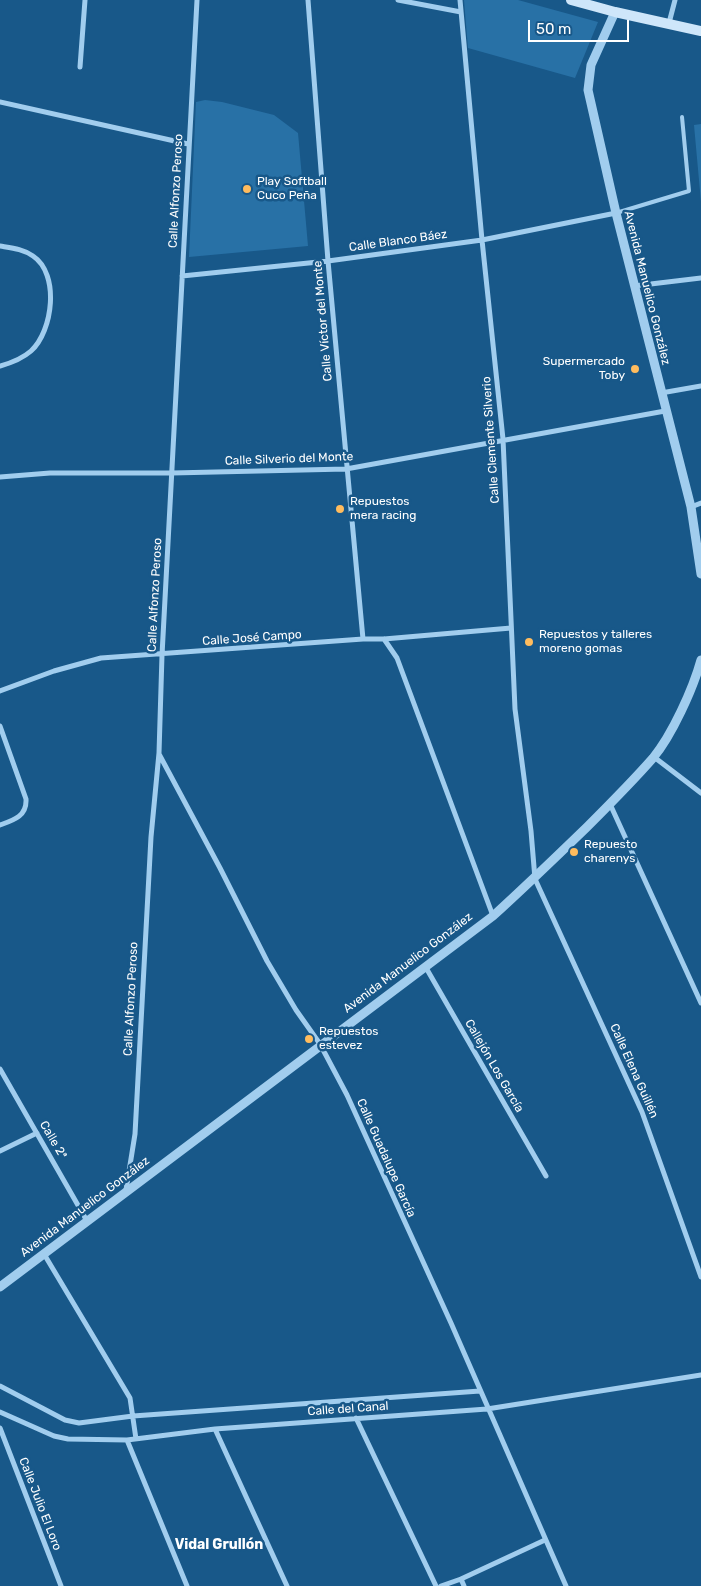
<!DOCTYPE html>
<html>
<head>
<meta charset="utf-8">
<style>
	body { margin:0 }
	#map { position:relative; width:701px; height:1586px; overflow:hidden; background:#185889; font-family:Rubik,sans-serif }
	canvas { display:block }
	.scale { position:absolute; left:528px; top:20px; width:101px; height:22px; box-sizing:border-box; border:2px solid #fff; border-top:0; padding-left:6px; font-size:15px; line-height:18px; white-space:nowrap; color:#fff; -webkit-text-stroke:4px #185889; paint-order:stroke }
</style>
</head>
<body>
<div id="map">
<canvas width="701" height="1586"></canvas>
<div class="scale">50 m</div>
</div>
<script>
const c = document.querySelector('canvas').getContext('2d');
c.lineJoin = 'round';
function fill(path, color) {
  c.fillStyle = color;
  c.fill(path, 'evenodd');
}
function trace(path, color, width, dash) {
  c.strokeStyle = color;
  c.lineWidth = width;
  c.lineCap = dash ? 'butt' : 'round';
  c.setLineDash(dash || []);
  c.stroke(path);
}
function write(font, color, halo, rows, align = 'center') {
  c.font = font + ' Rubik,sans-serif';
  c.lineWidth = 5;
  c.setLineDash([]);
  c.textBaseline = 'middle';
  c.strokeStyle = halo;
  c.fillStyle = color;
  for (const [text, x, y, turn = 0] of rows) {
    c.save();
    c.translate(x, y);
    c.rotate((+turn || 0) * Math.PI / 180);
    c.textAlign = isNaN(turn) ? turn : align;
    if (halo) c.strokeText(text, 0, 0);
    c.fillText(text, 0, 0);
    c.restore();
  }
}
fill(new Path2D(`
	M464,0H518L598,22L575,78L468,48Z
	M205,100L222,102L274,115L298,133L308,246L189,257L196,102Z
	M701,124V202L694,125Z`), '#2871a6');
trace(new Path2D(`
	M616,213L689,191L682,117`), '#a1cdee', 4);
trace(new Path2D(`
	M308,0L328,261L363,639
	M398,0L461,12
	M460,0L482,240L503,439L515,709L531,831L535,879L642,1112L701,1277
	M669,23L675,0
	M80,67L85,0
	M0,102L188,144
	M0,246C12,248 23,249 33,256C60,274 53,331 31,351C23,358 11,363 0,366
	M182,276L328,261L482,240L616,213
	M634,286L701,278
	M661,393L701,386
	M0,477L50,473H172L346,469L665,411
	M691,507L701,503
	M384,639L397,658L493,916
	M0,691L54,671L101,658L363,639H384L511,628
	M0,726L26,799C27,816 14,820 0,825
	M159,754L220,868L267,961L296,1010L320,1044L347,1095L451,1323L566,1586
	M654,757L701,793
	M610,804L701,1003
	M425,966L546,1176
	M0,1069L87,1221
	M0,1151L37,1133
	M126,1190L135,1134L151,837L159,753L162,655L197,0
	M44,1254L130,1398L136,1439
	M0,1386L65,1420L79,1423L133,1416L480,1391
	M0,1412L54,1436L68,1439L127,1440L215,1429L487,1409L701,1375
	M356,1418L436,1586
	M0,1428L61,1586
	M215,1429L287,1586
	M127,1440L187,1586
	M441,1586L461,1579
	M464,1586L461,1579L545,1540`), '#a1cdee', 5);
trace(new Path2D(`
	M615,12L591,65L588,90L616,213L691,507L701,574
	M0,1287L493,916C525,887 556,857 587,827C609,805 632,782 653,758C672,735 693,689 701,660`), '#a1cdee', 9);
trace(new Path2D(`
	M571,0L615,12L701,31`), '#cee6fa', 10);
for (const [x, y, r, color] of [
	[247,189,5,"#ffbc5e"],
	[635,369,5,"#ffbc5e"],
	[340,509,5,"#ffbc5e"],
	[529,642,5,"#ffbc5e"],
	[574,852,5,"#ffbc5e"],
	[309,1039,5,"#ffbc5e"]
]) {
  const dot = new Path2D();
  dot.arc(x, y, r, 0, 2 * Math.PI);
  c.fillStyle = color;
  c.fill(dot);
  trace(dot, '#185889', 2);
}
write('12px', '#fff', '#185889', [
	["Play Softball",257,182],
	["Cuco Peña",257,196],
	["Supermercado",625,362,"right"],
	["Toby",625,376,"right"],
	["Repuestos",350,502],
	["mera racing",350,516],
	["Repuestos y talleres",539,635],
	["moreno gomas",539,649],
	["Repuesto",584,845],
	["charenys",584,859],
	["Repuestos",319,1032],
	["estevez",319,1046]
], 'left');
write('12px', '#fff', '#185889', [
	["Calle Alfonzo Peroso",176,191,-87],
	["Calle Blanco Báez",398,241,-8],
	["Avenida Manuelico González",647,288,76],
	["Calle Víctor del Monte",323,321,-95],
	["Calle Clemente Silverio",491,440,-94],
	["Calle Silverio del Monte",289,459,-2],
	["Calle Alfonzo Peroso",155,595,-87],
	["Calle José Campo",252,638,-4],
	["Avenida Manuelico González",408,963,-37],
	["Calle Alfonzo Peroso",131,999,-87],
	["Callejón Los García",494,1066,60],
	["Calle Elena Guillén",634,1071,66],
	["Calle 2ª",53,1140,60],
	["Calle Guadalupe García",386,1158,66],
	["Avenida Manuelico González",85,1207,-37],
	["Calle del Canal",348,1409,-4],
	["Calle Julio El Loro",40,1504,69]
]);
write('bold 14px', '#fff', '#185889', [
	["Vidal Grullón",219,1545]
]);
</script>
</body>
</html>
